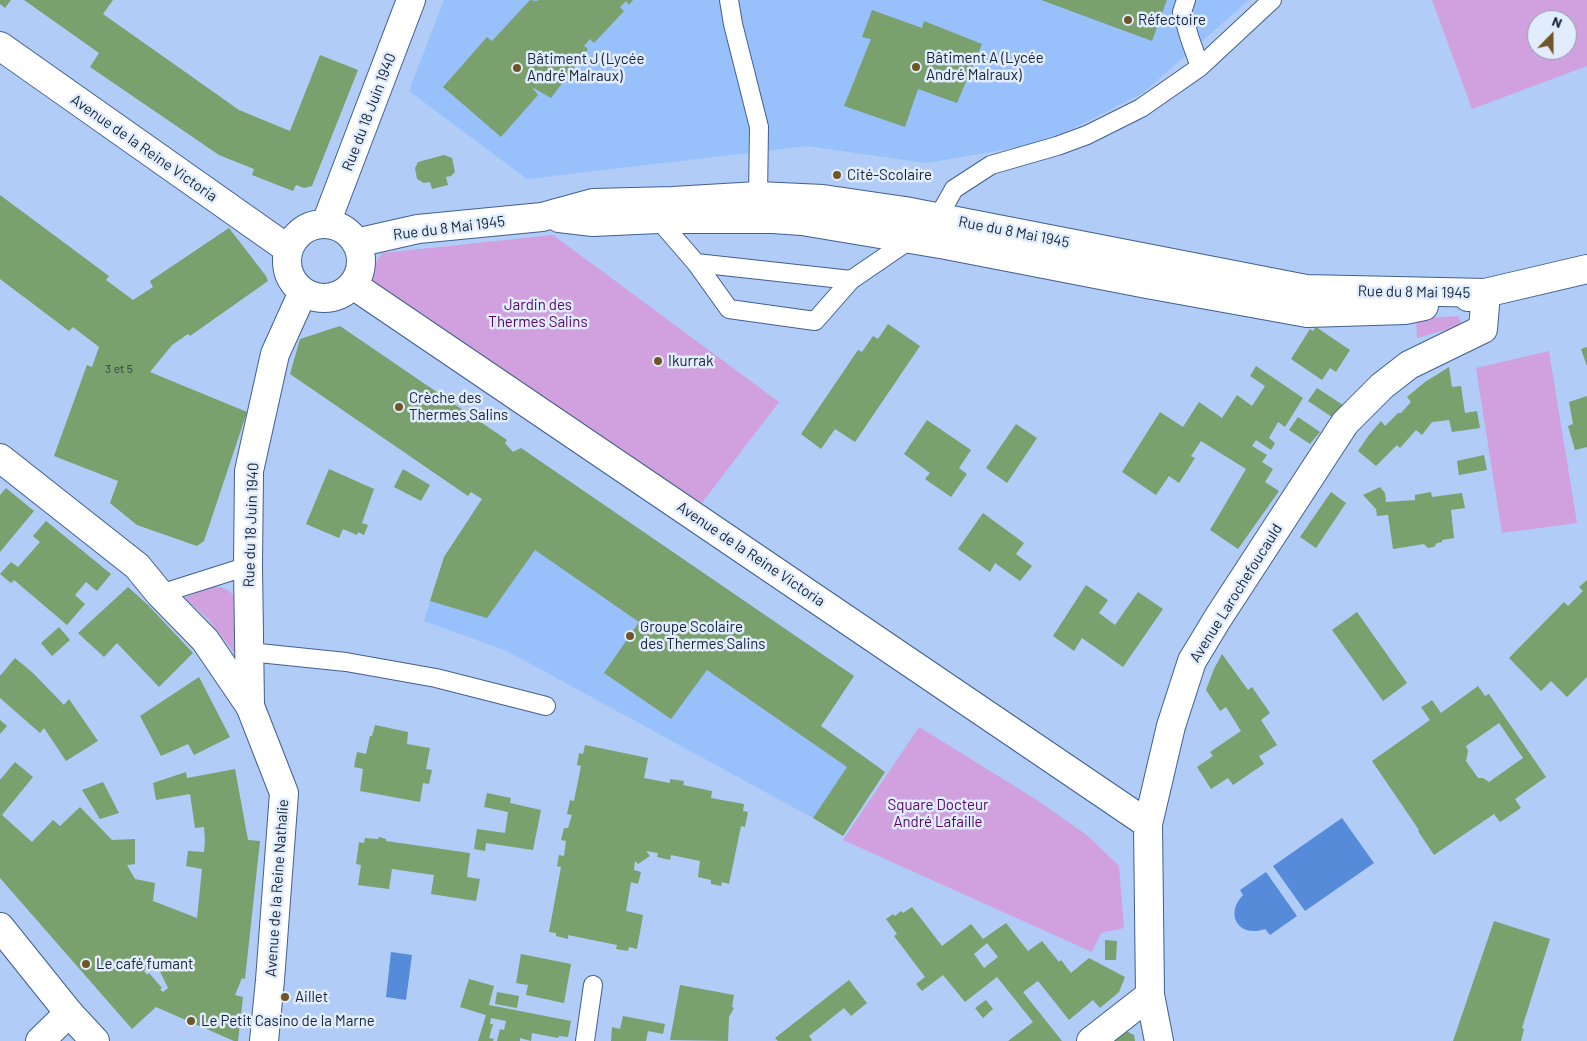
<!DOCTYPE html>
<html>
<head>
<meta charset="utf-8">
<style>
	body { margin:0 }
	#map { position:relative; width:1587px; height:1041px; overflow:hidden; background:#b0ccf7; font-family:Barlow,sans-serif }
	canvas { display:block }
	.north { position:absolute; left:1527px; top:10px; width:50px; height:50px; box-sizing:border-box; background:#e1ecfc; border:1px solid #909cae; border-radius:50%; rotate:22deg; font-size:14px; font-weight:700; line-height:20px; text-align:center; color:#172438 }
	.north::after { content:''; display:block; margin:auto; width:18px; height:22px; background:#705527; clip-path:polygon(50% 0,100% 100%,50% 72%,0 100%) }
</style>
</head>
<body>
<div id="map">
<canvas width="1587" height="1041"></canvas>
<div class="north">N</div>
</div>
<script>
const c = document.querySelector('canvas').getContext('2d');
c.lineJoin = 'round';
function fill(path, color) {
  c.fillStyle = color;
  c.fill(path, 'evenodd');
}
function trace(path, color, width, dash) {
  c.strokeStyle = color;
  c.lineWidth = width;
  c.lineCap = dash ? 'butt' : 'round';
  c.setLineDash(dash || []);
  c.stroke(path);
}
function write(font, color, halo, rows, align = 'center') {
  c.font = font + ' Barlow,sans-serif';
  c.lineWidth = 5;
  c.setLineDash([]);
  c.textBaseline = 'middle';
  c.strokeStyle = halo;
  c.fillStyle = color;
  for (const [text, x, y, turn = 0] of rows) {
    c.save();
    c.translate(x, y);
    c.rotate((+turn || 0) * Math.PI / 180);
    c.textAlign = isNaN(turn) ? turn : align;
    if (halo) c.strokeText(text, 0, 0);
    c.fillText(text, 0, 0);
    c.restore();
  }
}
fill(new Path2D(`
	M444,0H1249L1143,93L1044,143L926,163L807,146L527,179L409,91Z
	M521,448L854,676L821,726L885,772L843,836L813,818L507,651L424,621L444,557L513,452Z`), '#98c0fb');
fill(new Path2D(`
	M1432,0H1587V66L1472,109ZM1537,20H1567V50H1537Z
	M553,235L779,402L695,512L365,281L382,253Z
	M1458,316L1461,322L1456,327L1417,338L1416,319Z
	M1549,351L1577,523L1502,533L1476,368Z
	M212,586C224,587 233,590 237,603L239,653L235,654L208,619L185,598Z
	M919,727L1037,800L1088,836L1119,866L1124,928L1101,933L1092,952L843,840Z`), '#d0a1de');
fill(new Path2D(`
	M1342,818L1374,863L1305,911L1273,866Z
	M1266,872L1297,916L1270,935L1265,929C1239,938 1224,915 1243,895L1240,890Z
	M391,952L412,955L406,1000L386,997Z`), '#568bd9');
fill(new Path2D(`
	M0,0H11L5,8L0,4Z
	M24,0H113L103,14L239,110L290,131L320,55L358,70L312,186L304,188L296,185L293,191L252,175L254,169L219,155L90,67L99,53Z
	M530,0L537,1L538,0H633L629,5L626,1L620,7L624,11L594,43L590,39L584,46L588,49L551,98L532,87L538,95L501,137L443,87L487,37L492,41Z
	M1041,0H1167L1152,41Z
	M872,10L922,28L924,21L982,44L957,103L918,89L905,127L844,106L871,39L862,37Z
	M444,155L452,158L455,172L451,176L446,177L448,185L432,189L430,182L424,183L417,179L415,168L418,162Z
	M0,195L109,276L106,280L133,300L153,287L150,281L229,228L266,276L268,281L190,336L188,334L172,345L150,372L247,412L204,541L197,546L137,525L110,503L118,481L54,456L87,365L92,367L99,347L73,327L69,331L0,279Z
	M888,324L920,346L855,442L835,429L821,449L801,434L858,350L862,352L873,336L878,339Z
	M340,326L507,440L505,443L513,452L521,448L854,676L821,726L885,772L843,836L813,818L847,767L707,670L671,719L604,673L639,622L535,550L487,618L430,601L444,557L482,499L471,492L468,496L290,374L300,339Z
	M1316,327L1350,350L1336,372L1330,368L1322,380L1291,359L1310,329L1313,331Z
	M1587,347V366L1581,349Z
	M1256,366L1303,398L1285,427L1278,422L1269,438L1275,443L1271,450L1256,440L1252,446L1267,455L1262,462L1273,469L1265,482L1279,491L1238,549L1210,530L1246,469L1201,441L1191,456L1195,458L1179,483L1169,476L1156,495L1122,472L1160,412L1183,427L1199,402L1222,418L1237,395L1252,406L1265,386L1250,376Z
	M1449,367L1452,387L1461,386L1465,413L1477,411L1480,428L1452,432L1449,420L1432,422L1422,435L1416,430L1400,448L1397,445L1376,466L1358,451L1369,435L1381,421L1385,426L1398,413H1401L1411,402L1407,397L1425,382Z
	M1317,388L1343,405L1332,417L1308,401Z
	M1587,396V447L1575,450L1568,426L1573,424L1569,402Z
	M1298,417L1320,432L1310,444L1289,430Z
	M927,420L971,450L959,468L967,474L951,497L925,479L930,473L904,454Z
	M1016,424L1037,438L1007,483L986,468Z
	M1484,455L1487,470L1459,475L1457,461Z
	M329,469L374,489L362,523L368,525L364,535L358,532L357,535L343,529L339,538L306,524Z
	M403,469L430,485L421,501L394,487Z
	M1380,487L1385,493L1386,502L1415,500V495L1431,492L1432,497L1462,493L1465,508L1451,510L1454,538L1442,540V542L1437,543L1434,547L1428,548L1424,544L1393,549L1388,515L1377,516L1376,509L1363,495Z
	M6,488L34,511L0,552V495Z
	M1331,492L1346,503L1316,548L1300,537Z
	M983,513L1024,543L1016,554L1032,566L1020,581L995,563L990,572L958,549Z
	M46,521L111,574L97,591L86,582L75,595L85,604L67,625L14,580L11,583L0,574L11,562L18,567L40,542L33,536Z
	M1587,580V677L1567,697L1551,681L1541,691L1509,658L1564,602L1568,606L1583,591L1579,587Z
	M1086,585L1108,600L1099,613L1115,625L1138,592L1163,609L1123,667L1082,638L1074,651L1053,636Z
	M128,587L148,605L193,653L159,687L117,643L104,657L78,633Z
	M1357,612L1407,683L1383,701L1332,630Z
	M59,627L70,640L52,656L41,643Z
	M1222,654L1248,690L1252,687L1270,713L1261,720L1277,745L1259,756L1264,764L1233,785L1228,778L1211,789L1197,767L1213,756L1210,752L1241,731L1226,707L1220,711L1206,690L1214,669Z
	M15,658L33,673L64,705L69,699L98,741L66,761L44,728L40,733L0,698V676Z
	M199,677L230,737L194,755L188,744L161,756L140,716Z
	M1478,686L1485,696L1489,694L1546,777L1515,799L1521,808L1500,822L1494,814L1434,855L1418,831L1419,830L1372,761L1430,720L1421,707L1428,703L1432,700L1441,713ZM1499,723L1523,758L1489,782L1483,778H1478L1466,761L1468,751L1466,746Z
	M0,720L7,726L0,734Z
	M375,725L408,732L407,744L430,748L426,769L432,770L429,784L423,783L420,802L360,791L363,769L354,767L357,752L366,754L370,736H372Z
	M585,745L648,758L644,778L670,783V779L684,781L683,785L712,791L711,798L744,804L743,811L748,812L745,827L741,826L729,884L722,882L721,886L711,884V880L698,877L700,861L671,855L670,860L657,857L658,853L646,851L650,856L638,864L635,861L634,870L641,872L638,884L631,882L626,911L643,915L637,949L629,947L628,951L616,949L617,945L568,935V939L556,936V933L549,932L561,867L557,866L559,855L564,856L566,841L561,840L564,828H568L572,815L567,814L570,800L574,801L581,766L577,765L579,753L583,754Z
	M15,762L33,777L2,815L32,842L53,820L60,826L80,807L112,840L135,839V864L127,865L135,879L155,883L153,901L197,918L202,869L186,866L188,851L204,852L205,840L204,827L195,828L190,794L156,800L153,783L186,772L187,778L235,769L248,840L260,841L245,979L242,978L235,995L243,997L238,1041H234L156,1007L132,1029L0,878V780ZM155,961L168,988L163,992L160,989L162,988L149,973L147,975L144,971Z
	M103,782L119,813L100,819L82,790Z
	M487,793L511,798L510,803L541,810L533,850L486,843L485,851L474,849L477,829L505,833L508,812L484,807Z
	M379,837L386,839V841L470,853L467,877L480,879L476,901L431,894L434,875L392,869L389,889L358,885L361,865L356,864L359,842L364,843L365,838L378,839Z
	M912,907L942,946L971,924L983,939L1006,923L1028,951L1042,941L1059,962L1061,960L1071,973L1089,958L1125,977L1119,992L1100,1008L1093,1000L1069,1020L1038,981L1023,992L1062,1041H1008L1033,1022L997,977L965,1002L943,975L922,991L916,984L925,977L894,936L897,934L886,919L893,914L895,916L901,911L903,913ZM987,943L998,957L984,968L974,954Z
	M1494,921L1550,939L1522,1028L1524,1029L1521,1041H1453Z
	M1105,940L1117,941L1116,960H1105Z
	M521,954L571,964L564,1003L526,995L528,985L516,983Z
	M469,979L494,986L489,1005L571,1021L568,1037L559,1036L558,1038L532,1033L531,1041L520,1038V1041H497L500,1029L504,1030L506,1021L491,1018L490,1024H493L489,1038L494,1039L493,1041H478L486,1015L460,1007Z
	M849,980L867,1003L851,1016L844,1008L809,1036L812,1040L811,1041H778L775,1038Z
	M680,985L734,995L732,1007L734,1008L729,1017L728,1041L670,1040Z
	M497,992L519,996L517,1008L495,1004Z
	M986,1000L993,1009L983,1018L975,1008Z
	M623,1016L665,1024L663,1034L648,1031L646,1041H611L612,1027L620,1029Z
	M1126,1031L1134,1035L1135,1041H1113Z`), '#79a06d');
const service = new Path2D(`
	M729,0L733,24L759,127L758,196
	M1186,0L1182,12L1190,39L1200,67
	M938,217L954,189L991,165L1057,146L1087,135L1141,108L1200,67L1272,0
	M658,219L696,263L729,309L815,321L851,280L911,239
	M696,263L851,280
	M160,594L248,566
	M249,652L346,662L436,678L546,706
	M585,1041L593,985`);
const minor = new Path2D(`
	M0,46L288,249
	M559,218L593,222L658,219H773L802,221L946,245L1147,284L1307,313L1405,310L1424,306
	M326,223L411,0
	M287 261a37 37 0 1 1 74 0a37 37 0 1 1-74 0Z
	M356,243L418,229L542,217L593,203L673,201L758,196L823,199L905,211L1306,289L1486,293
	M353,285L1148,824
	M1468,297L1587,269
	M250,706L248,566L249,471L275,354L303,292
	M40,1041L69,1013
	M1091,1041L1150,995
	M1159,1041L1150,995L1148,824L1171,726L1192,661L1218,618L1345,423L1382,386L1409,365L1483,329L1486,293`);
const secondary = new Path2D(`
	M0,458L137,566L160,594L205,640L250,706L284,793L270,980L264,1041
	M0,927L69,1013L95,1041`);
trace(service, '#41608f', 20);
trace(minor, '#41608f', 30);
trace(secondary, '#41608f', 30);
trace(service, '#fff', 18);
trace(minor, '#fff', 28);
trace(secondary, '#fff', 28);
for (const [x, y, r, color] of [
	[1128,20,5,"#705527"],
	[916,67,5,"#705527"],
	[517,68,5,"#705527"],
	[837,175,5,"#705527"],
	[658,361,5,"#705527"],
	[399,407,5,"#705527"],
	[630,636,5,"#705527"],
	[86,964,5,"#705527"],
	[285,997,5,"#705527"],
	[191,1021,5,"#705527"]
]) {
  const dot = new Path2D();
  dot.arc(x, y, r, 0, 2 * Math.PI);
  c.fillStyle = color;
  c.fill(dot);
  trace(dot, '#e1ecfc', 2);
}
write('12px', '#304345', null, [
	["3 et 5",119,369]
]);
write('15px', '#172438', '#e1ecfc', [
	["Réfectoire",1138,20],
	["Bâtiment A (Lycée",926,58],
	["André Malraux)",926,75],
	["Bâtiment J (Lycée",527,59],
	["André Malraux)",527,76],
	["Cité-Scolaire",847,175],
	["Ikurrak",668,361],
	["Crèche des",409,398],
	["Thermes Salins",409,415],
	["Groupe Scolaire",640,627],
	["des Thermes Salins",640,644],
	["Le café fumant",96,964],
	["Aillet",295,997],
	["Le Petit Casino de la Marne",201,1021]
], 'left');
write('15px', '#172438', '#e1ecfc', [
	["Rue du 18 Juin 1940",369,112,-69],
	["Avenue de la Reine Victoria",144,148,35],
	["Rue du 8 Mai 1945",449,228,-7],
	["Rue du 8 Mai 1945",1014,232,11],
	["Rue du 8 Mai 1945",1414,292,1],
	["Rue du 18 Juin 1940",251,525,-88],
	["Avenue de la Reine Victoria",751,554,34],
	["Avenue Larochefoucauld",1236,593,-58],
	["Avenue de la Reine Nathalie",277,888,-86]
]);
write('15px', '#59046c', '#e1ecfc', [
	["Jardin des",538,305],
	["Thermes Salins",538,322],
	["Square Docteur",938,805],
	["André Lafaille",938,822]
]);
</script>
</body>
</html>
